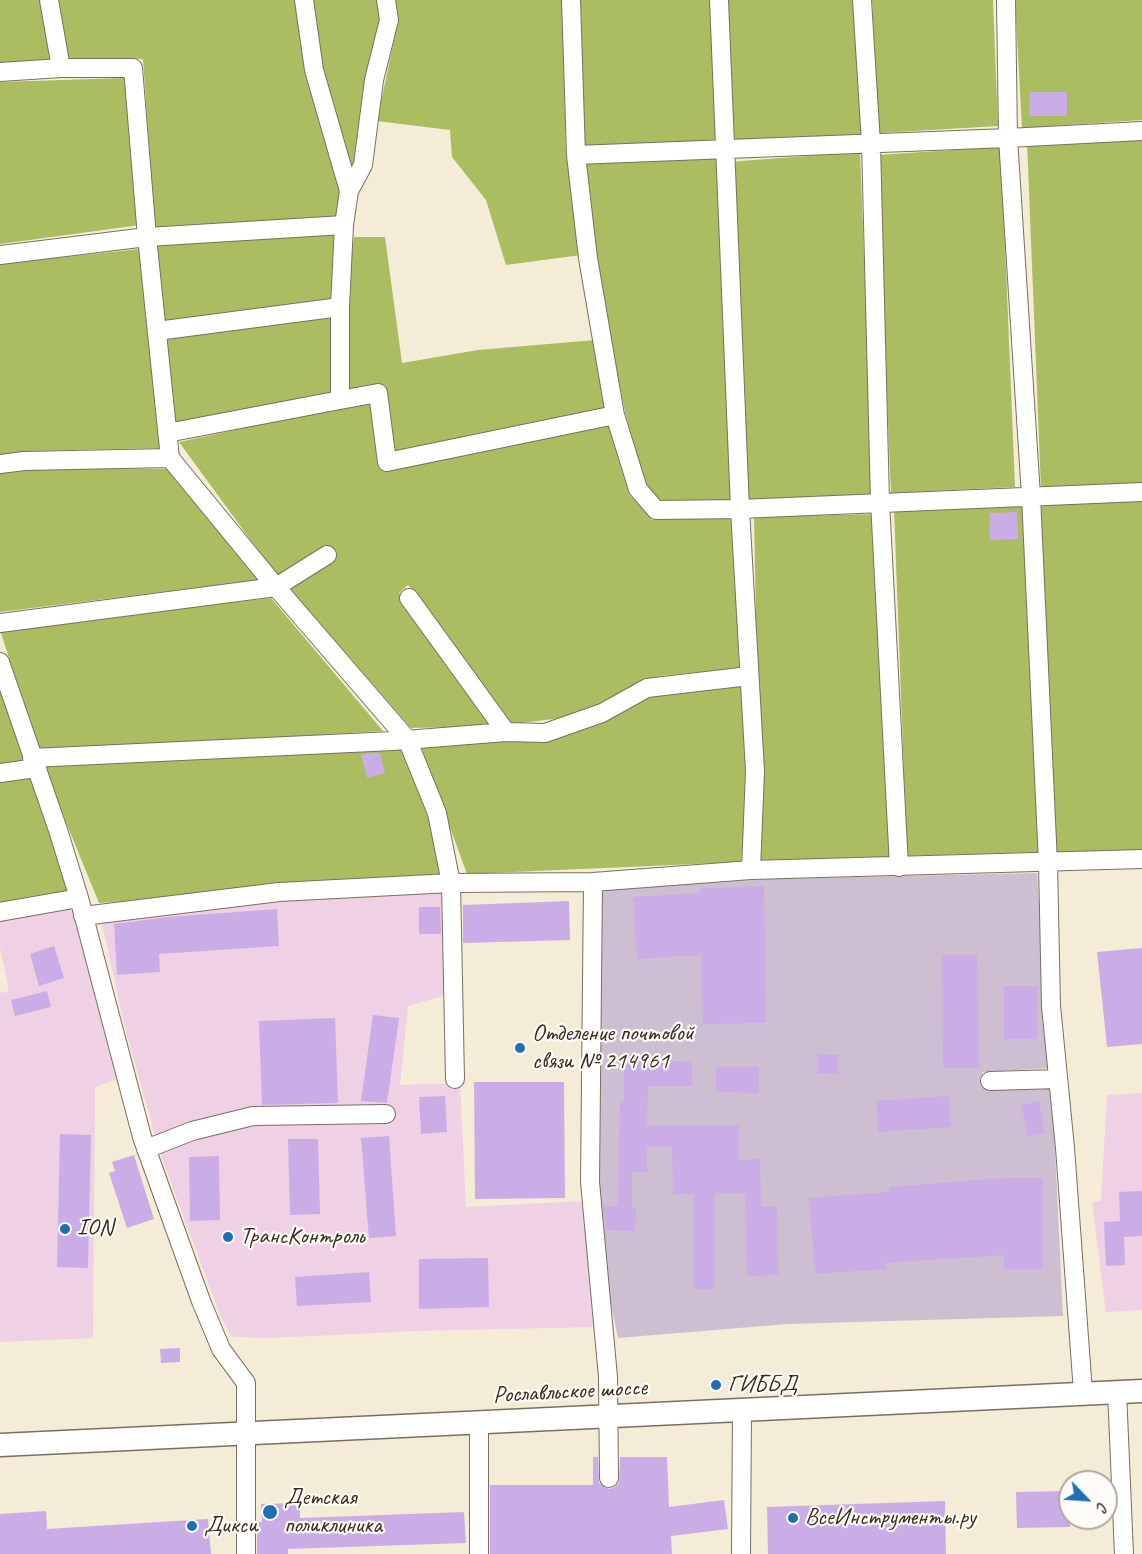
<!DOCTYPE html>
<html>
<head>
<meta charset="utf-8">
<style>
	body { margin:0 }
	#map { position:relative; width:1142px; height:1554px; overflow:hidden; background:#f4ecd6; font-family:Caveat,sans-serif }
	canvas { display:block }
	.north { position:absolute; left:1058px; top:1470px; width:60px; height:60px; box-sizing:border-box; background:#fdfcf7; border:2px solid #afa8a0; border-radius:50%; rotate:115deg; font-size:16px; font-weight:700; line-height:24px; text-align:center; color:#3b2a1e }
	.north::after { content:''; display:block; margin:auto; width:21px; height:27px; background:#1f6fb2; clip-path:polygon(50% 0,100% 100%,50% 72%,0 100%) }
</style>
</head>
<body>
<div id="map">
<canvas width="1142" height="1554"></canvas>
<div class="north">С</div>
</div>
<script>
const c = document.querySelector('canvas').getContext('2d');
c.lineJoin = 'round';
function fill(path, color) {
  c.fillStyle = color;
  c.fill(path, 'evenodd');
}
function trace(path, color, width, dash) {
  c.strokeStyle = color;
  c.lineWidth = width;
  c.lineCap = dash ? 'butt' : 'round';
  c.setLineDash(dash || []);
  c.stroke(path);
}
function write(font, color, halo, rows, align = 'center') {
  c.font = font + ' Caveat,sans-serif';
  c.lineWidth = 4.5;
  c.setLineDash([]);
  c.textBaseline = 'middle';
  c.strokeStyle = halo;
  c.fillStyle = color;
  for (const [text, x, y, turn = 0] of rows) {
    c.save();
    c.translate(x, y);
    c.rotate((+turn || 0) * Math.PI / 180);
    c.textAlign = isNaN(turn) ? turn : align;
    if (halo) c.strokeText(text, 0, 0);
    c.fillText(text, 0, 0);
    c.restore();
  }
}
fill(new Path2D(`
	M445,892L446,995L408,1006L400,1085L460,1083L466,1207L583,1201L593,1327L416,1331L270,1338L232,1337L221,1317L161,1156L125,1028L101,919L268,900Z
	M76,905L121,1078L95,1087L93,1338L0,1342V993L9,991L0,947V917Z
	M1142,1093V1310L1106,1312L1092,1203L1101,1200L1107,1095Z`), '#f0d0e5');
fill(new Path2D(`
	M1037,873L1050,1068L982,1072L985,1087L1052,1088L1063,1316L787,1324L618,1338L602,1258L595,1192L599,889L770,879Z`), '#cebed2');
fill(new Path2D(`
	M0,0H41L52,61L0,66Z
	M58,0H297L342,196L335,220L155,230L143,59L69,60Z
	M311,0H380L383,19L358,162L351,178L319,63Z
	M393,0H562L566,155L581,255L506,265L486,200L452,157L450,130L377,121L397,26Z
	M576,0H713L719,144L581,147Z
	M728,0H856L865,137L733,143Z
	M872,0H993L998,126L879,133Z
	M1015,0H1142V120L1022,128Z
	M124,78L140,225L0,244V82Z
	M1142,136V485L1041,489L1027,141Z
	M1001,147L1015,487L891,493L877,155Z
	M860,152L873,495L744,505L728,162Z
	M721,158L735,502L657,503L645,483L625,412L595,257L586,160Z
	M336,231L333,299L163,323L156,240Z
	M354,237H385L402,363L478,350L595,340L607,409L394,455L386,386L346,392L345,306Z
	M140,249L161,448L29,451L0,456V264Z
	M331,315L335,396L176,424L164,337Z
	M371,401L381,470L611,424L629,494L652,520L736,515L739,668L660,676L579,716L511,724L408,585L399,593L494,726L411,728L289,588L279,579L179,442Z
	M19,468L168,469L258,580L0,612V472Z
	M1142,497V853L1055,857L1038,503Z
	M1024,505L1039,852L907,856L894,509Z
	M877,514L893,858L761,860L754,517Z
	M271,598L383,731L39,752L0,630Z
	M0,680L27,760L0,765Z
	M743,684L749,771L741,862L467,874L420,745L544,740L607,721L644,698L673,691Z
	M402,746L449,875L99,903L43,766Z
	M33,773L73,893L0,905V778Z`), '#aabd61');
fill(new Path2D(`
	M1030,92H1067V116H1029Z
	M1017,512L1018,539L990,540L989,513Z
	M380,753L385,773L367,778L361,754Z
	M764,886L766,1023L703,1024L701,955L637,959L633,897L700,893V888Z
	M569,901L570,940L463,943V905Z
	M419,907H440L441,934H419Z
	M277,909L279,946L159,954L160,972L117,975L114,924L168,917Z
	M54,946L64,978L39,986L30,954Z
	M1142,948V1044L1107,1047L1097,952Z
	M942,955H977L979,1068H943Z
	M1004,986H1038L1037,1039H1004Z
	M47,991L51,1007L15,1016L11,1000Z
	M373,1015L399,1018L387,1103L361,1101Z
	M335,1018L338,1103L262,1105L259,1021Z
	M818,1054L838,1055V1074L818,1073Z
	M624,1061H692V1086H648L647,1126L739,1125V1160L760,1159L761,1207L777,1206L778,1275L747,1276L745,1193H715L714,1289H693L694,1194H673L672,1147H647V1172H632V1207H636L635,1231L606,1230L603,1206H618L620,1101H624Z
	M716,1067H759V1093L716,1092Z
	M474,1082H564L565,1198L475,1199Z
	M445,1096L447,1132L421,1134L419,1097Z
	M949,1096L951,1127L878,1132L876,1101Z
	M1039,1101L1045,1133L1028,1137L1021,1105Z
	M60,1134L91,1135L88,1268L57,1267Z
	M389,1136L396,1236L369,1238L361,1138Z
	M288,1139H318L320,1214L290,1215Z
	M134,1155L154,1219L127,1228L109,1173L115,1171L112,1162Z
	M219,1156L220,1220L190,1221L189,1157Z
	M1004,1178H1043V1269H1004V1255L885,1263L886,1269L815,1274L809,1198L889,1192V1187Z
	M1142,1191V1236L1124,1237L1125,1265L1106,1266L1104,1222L1120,1221L1119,1192Z
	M488,1258L489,1307L419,1309V1259Z
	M369,1272L371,1302L297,1306L295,1277Z
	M180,1348V1362L161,1363L160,1349Z
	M593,1457H598L599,1483L609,1489L615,1487L619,1483L620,1457H667L669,1507L724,1500L728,1529L671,1536L672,1554H490V1485H593Z
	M1070,1491V1527L1017,1528L1016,1492Z
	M945,1501L946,1554H768L767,1507Z
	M300,1503V1518L464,1512L466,1543L288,1549V1554H257V1522H262L261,1504Z
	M46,1511L47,1529L208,1519L211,1554H0V1514Z`), '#caade7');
const minor = new Path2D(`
	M571,0L576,155L588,258L615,415L638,489L656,510L740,509L1142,492
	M719,0L740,509L755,771L751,870L1142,859
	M862,0L871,143L880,501L899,867
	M1006,0L1008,138L1031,496L1048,863L1051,1006L1065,1148L1083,1392
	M61,68H133L147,237L170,458
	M0,72L61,68L49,0
	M576,155L1008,138L1142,131
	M349,191L363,165L374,80L389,20L386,0
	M0,255L147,237L344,225L349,191L314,70L304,0
	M157,331L340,307L344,225
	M340,400L378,393L387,462L615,415
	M167,433L340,400V307
	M0,464L24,461L170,458L276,587L407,739L437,813L451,883L455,1079
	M409,598L506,732
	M0,623L276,587L327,555
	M0,662L58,830L79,898L142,1137L201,1301L221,1349L246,1383V1554
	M32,758L393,741L506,732L545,733L602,713L647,688L749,676
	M0,773L36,768
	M593,882L590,1182L608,1377L609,1478
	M0,912L79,898
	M83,916L279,892L451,883L593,882L751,870
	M990,1081L1058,1079
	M146,1149L192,1131L253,1116L386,1114
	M1117,1391L1124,1554
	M479,1554V1423
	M741,1554L742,1411`);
const major = new Path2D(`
	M0,1445L1142,1391`);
trace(minor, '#7c6e5e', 20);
trace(major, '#7c6e5e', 25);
trace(minor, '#fff', 18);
trace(major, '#fff', 22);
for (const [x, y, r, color] of [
	[520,1048,6,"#1f6fb2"],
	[65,1229,6,"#1f6fb2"],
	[228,1237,6,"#1f6fb2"],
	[716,1385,6,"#1f6fb2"],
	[270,1512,8,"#1f6fb2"],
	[793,1518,6,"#1f6fb2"],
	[192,1526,6,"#1f6fb2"]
]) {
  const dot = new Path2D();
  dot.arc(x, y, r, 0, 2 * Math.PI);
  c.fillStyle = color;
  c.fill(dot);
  trace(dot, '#fdfcf7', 2);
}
write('24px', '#3b2a1e', '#fdfcf7', [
	["Отделение почтовой",532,1034],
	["связи № 214961",532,1062],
	["ION",77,1229],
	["ТрансКонтроль",240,1237],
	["ГИББД",728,1385],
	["Детская",284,1498],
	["поликлиника",284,1526],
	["ВсеИнструменты.ру",805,1518],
	["Дикси",204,1526]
], 'left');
write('24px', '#3b2a1e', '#fdfcf7', [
	["Рославльское шоссе",570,1392,-3]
]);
</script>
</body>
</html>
